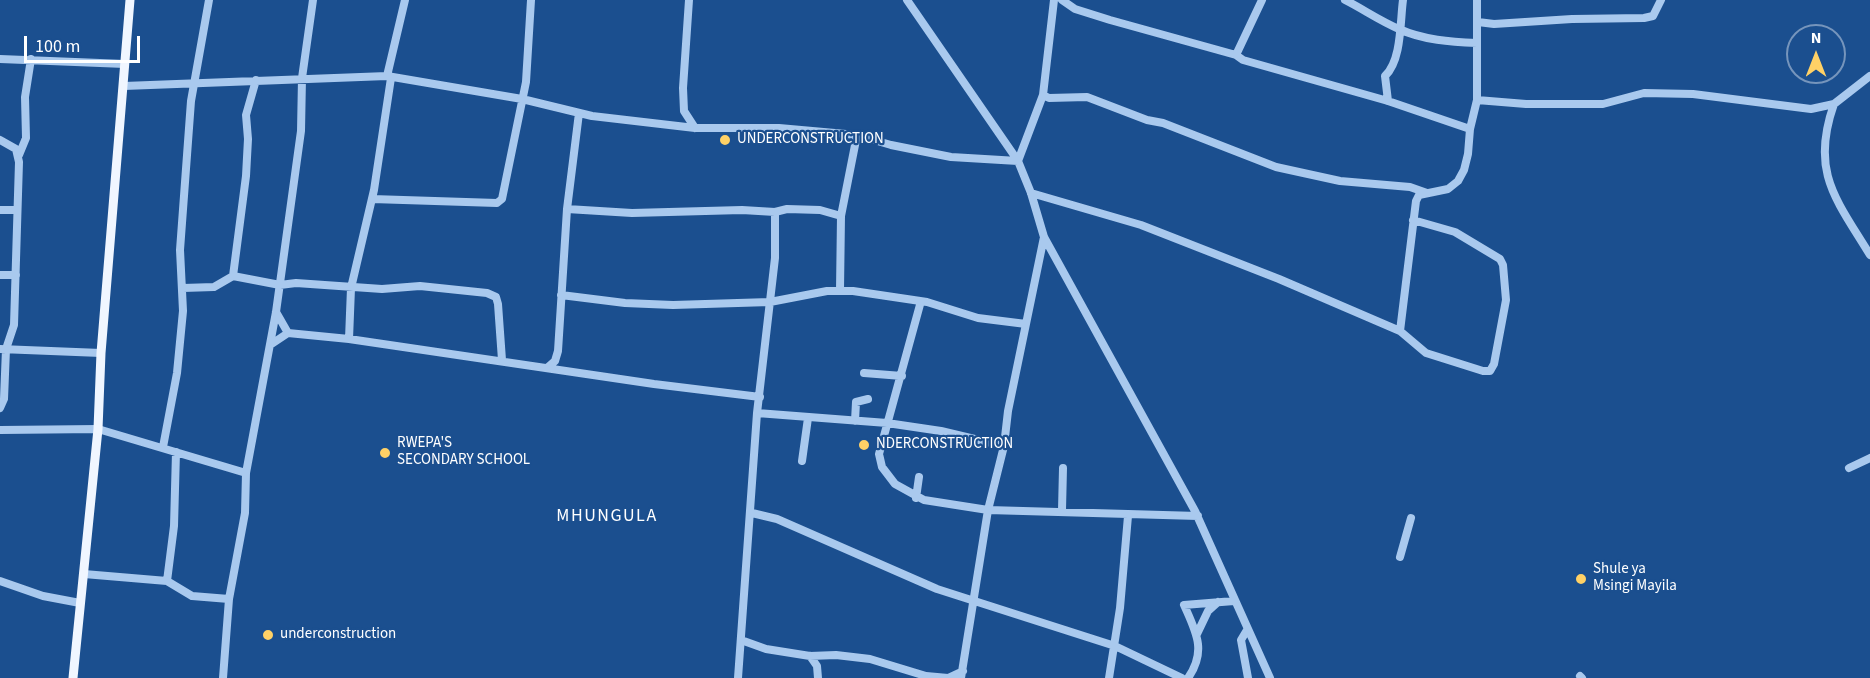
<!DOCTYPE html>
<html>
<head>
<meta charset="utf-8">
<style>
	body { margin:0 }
	#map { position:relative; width:1870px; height:678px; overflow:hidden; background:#1b4f8f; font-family:"Source Sans 3",sans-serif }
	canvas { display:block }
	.north { position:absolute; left:1786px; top:24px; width:60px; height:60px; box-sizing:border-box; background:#1b4f8f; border:2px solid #7695bc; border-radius:50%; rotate:0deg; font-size:16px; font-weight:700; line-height:24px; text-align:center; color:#fff }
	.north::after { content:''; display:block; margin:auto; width:21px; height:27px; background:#ffd166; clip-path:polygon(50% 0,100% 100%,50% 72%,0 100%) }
	.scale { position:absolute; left:24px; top:36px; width:116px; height:27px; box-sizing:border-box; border:3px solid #fff; border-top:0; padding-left:8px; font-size:18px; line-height:21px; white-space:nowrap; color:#fff; -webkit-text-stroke:4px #1b4f8f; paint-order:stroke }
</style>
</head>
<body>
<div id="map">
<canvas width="1870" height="678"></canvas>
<div class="north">N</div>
<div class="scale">100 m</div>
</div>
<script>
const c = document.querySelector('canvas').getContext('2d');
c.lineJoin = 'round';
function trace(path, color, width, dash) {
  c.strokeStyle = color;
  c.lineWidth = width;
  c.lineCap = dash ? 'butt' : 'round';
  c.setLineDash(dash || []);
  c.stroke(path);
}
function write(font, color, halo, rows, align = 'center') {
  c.font = font + ' "Source Sans 3",sans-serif';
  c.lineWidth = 4.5;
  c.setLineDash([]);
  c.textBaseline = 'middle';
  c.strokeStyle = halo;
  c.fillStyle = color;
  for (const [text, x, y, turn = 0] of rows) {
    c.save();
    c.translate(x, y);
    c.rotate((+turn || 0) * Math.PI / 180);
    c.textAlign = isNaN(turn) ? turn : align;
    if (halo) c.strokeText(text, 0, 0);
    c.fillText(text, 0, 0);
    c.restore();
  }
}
trace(new Path2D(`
	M689,0L683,88L684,111L695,128
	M907,0L1018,161L1031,193L1044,237L1195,511L1270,678
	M1062,0L1075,9L1110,20L1236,55L1243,60L1388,101L1470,129
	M1345,0C1363,9 1380,21 1399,29C1423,40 1451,42 1477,43
	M1478,22L1494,24L1572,19L1644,18L1653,16L1661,0
	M1236,55L1262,0
	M0,59L125,64
	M387,76L405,0
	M124,86L387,76L522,99L592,116L695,128H779L857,135L891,145L951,157L1018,161L1043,95L1054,0
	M1043,95L1049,98L1087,97L1147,120L1163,123L1276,167L1340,181L1410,187L1427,193
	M1477,100L1526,104H1603L1644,93L1693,94L1811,109L1834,104L1870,76
	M1388,101L1385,76C1402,60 1400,21 1403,0
	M1834,104C1810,172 1836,199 1870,255
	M0,140L16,149L19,162L14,325L6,349L4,399L0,408
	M19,155L26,138L25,97L31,59
	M1031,193L1141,225L1279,279L1400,331L1426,353L1483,371H1490L1494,364L1506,300L1503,265L1500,259L1455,232L1413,220
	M372,199L497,203L502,199L526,82L531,0
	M567,209L632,213L742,210L775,212L787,209L820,210L841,216
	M0,210H17
	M0,275H16
	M233,276L280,285L296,283L382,289L420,286L487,293L496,297L498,304L502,360
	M183,288L214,287L233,276L246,176L248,139L246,115L256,80
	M840,290L841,216L857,135
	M561,295L625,303L673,305L770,302L827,291H853L927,302L978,318L1026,324
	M921,301L879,454L882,467L895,484L924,500L988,510L1198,516
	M276,312L288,333
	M1400,331L1416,201L1419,195L1448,189L1458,181L1464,170L1468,154L1470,129L1477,100V0
	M349,339L351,288L374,190L391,78
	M270,345L288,333L349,339L654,384L760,397
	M0,349L101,353
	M547,368L555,361L558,351L567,209L579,113
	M864,373L902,376
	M757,413L887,423L941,431L1004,446
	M855,421L856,402L868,399
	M0,430L98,429L246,473
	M163,447L177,373L183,311L180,250L191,101L209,0
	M802,461L808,418
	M1849,468L1870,458
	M916,498L919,477
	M1062,510L1063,468
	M752,513L777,519L937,589L1115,646L1182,678
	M1400,557L1411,518
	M84,574L167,581L192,596L229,599
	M0,581L43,596L80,603
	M167,581L174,526L176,452
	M1247,630L1241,640L1248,678
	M1197,634L1208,611L1218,602
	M741,640L766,649L810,656L836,655L870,659L926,676L948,678L963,671
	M810,656L817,666L818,678
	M1580,676L1582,678
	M223,678L229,599L245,513L246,473L276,312L301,131L302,78L313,0
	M738,678L757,413L775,258V212
	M961,678L988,510L1004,446L1008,411L1044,237
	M1109,678L1120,608L1128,516
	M1188,678C1207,651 1196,632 1184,605L1234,601`), '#a9c9ee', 8);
trace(new Path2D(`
	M73,678L98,429L101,353L130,0`), '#f0f6ff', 9);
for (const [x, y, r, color] of [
	[725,140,6,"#ffd166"],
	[864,445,6,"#ffd166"],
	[385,453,6,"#ffd166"],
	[1581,579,6,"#ffd166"],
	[268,635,6,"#ffd166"]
]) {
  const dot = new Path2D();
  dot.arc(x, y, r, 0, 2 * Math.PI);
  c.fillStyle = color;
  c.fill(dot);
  trace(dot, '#1b4f8f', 2);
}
write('15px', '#fff', '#1b4f8f', [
	["UNDERCONSTRUCTION",737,140],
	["RWEPA'S",397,444],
	["SECONDARY SCHOOL",397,461],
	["NDERCONSTRUCTION",876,445],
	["Shule ya",1593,570],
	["Msingi Mayila",1593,587],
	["underconstruction",280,635]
], 'left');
c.letterSpacing = '1.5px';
write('18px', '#fff', '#1b4f8f', [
	["MHUNGULA",607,517]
]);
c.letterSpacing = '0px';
</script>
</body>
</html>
